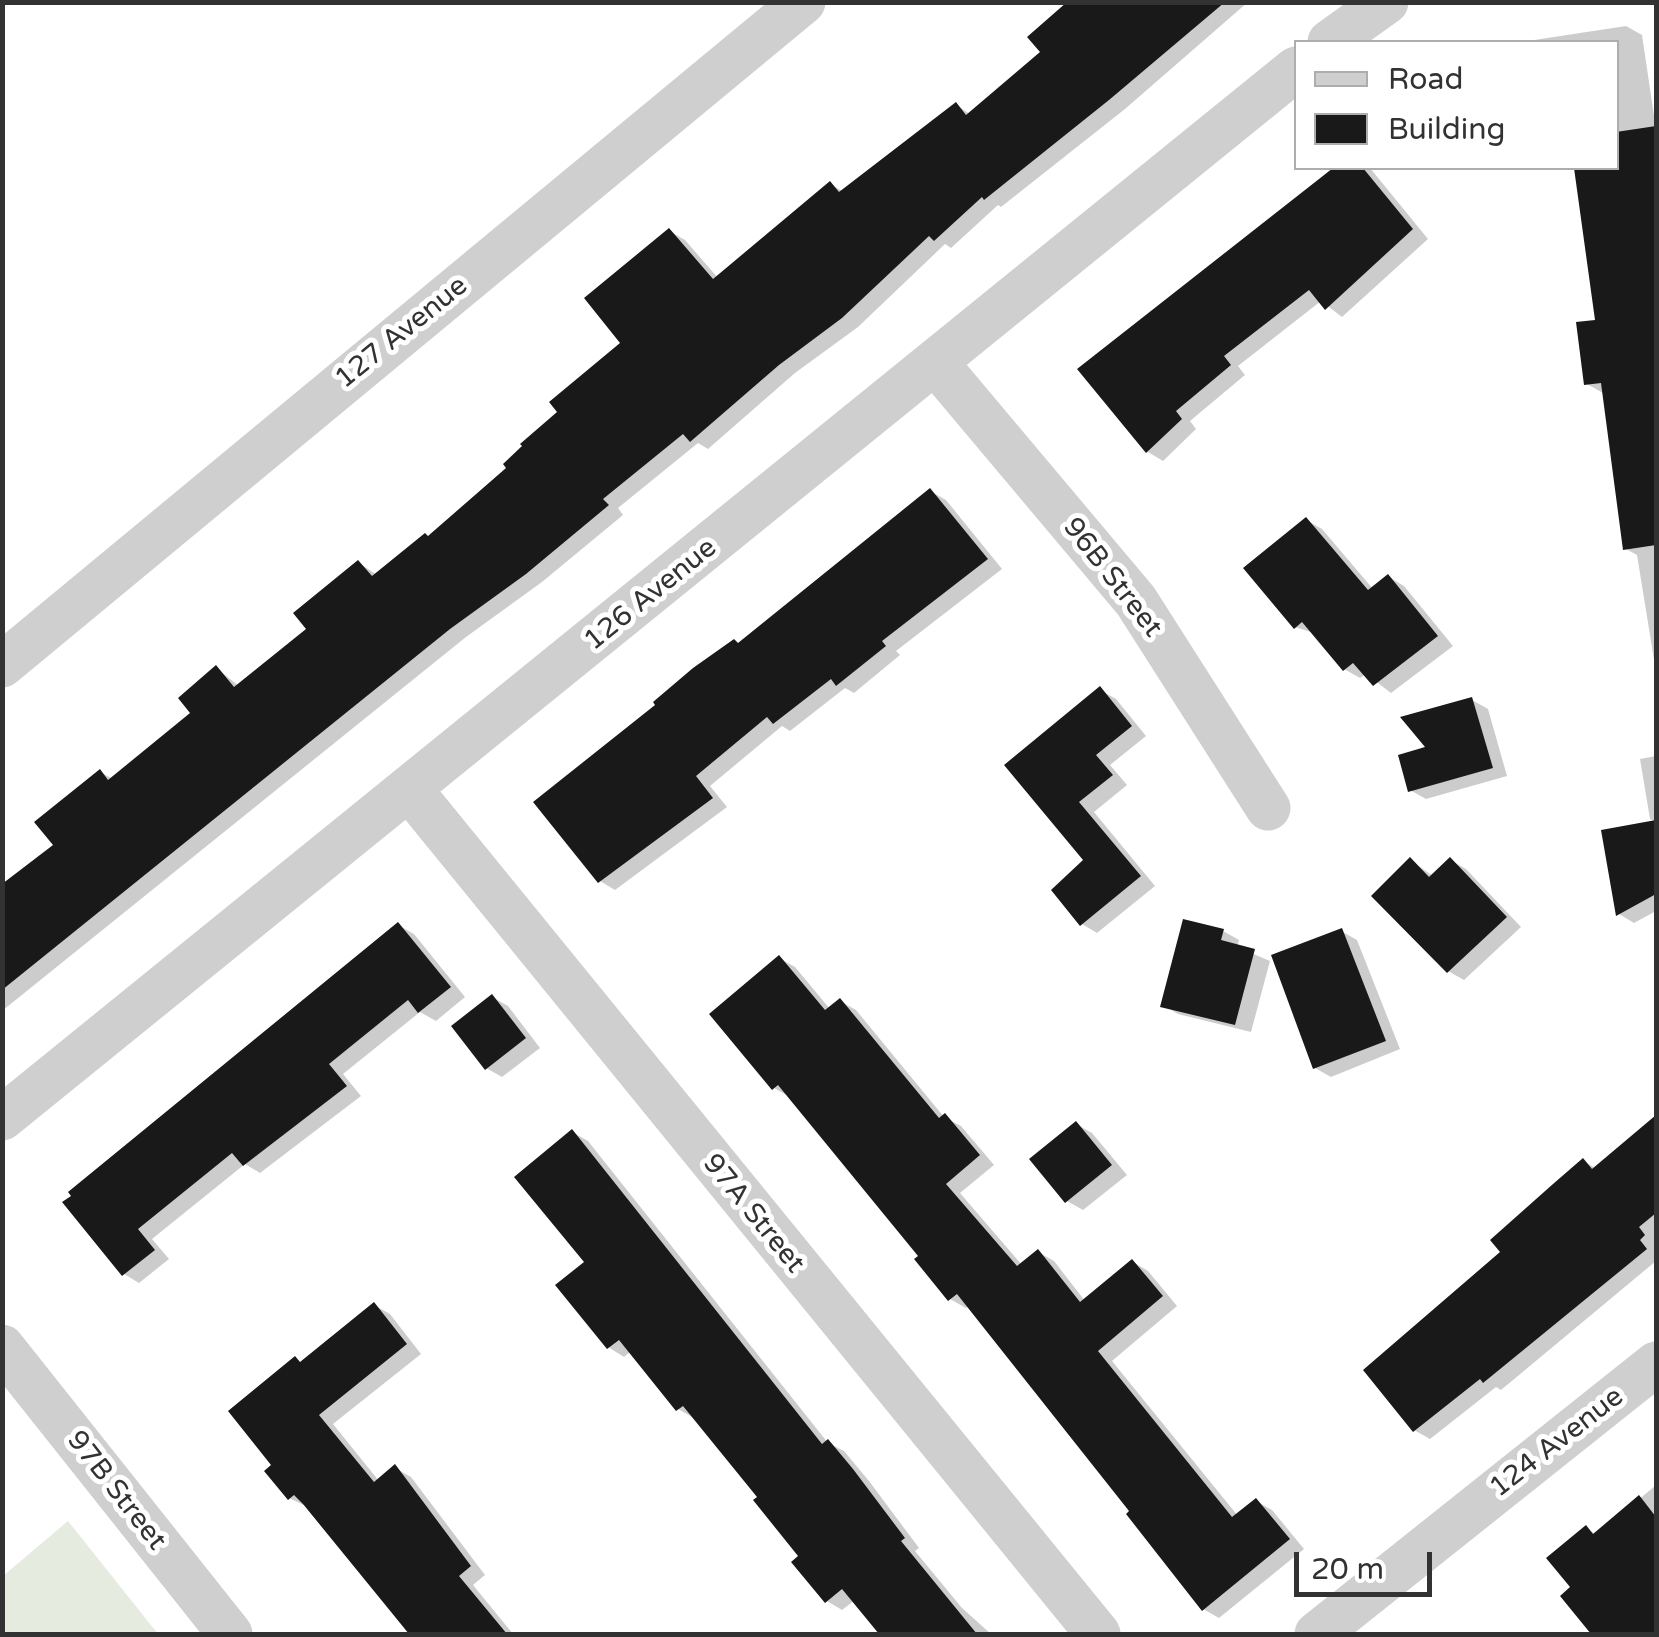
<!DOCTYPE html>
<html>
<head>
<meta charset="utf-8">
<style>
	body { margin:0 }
	#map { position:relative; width:1659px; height:1637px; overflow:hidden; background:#fff; font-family:"Varela Round",sans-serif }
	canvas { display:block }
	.frame { position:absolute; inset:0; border:5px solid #323232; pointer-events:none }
	.legend { position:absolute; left:1294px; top:40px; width:325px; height:130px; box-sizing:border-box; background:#fff; border:2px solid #adadad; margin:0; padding:12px 18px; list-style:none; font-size:30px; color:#323232 }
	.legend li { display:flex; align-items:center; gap:20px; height:50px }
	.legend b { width:50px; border:2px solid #adadad }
	.scale { position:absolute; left:1294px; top:1552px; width:138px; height:45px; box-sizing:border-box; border:5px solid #323232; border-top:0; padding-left:12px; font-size:30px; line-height:35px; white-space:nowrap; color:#323232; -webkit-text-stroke:8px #fff; paint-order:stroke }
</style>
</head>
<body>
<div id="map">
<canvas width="1659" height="1637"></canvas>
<div class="frame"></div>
<ul class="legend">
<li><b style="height:12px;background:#cfcfcf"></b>Road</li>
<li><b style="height:28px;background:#191919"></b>Building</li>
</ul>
<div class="scale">20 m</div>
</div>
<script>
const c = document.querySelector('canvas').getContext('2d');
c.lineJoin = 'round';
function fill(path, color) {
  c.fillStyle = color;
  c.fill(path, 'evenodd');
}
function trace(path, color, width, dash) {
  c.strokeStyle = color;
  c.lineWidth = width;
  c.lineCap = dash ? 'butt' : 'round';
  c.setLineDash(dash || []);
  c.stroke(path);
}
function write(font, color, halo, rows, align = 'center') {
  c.font = font + ' "Varela Round",sans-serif';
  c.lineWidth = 10;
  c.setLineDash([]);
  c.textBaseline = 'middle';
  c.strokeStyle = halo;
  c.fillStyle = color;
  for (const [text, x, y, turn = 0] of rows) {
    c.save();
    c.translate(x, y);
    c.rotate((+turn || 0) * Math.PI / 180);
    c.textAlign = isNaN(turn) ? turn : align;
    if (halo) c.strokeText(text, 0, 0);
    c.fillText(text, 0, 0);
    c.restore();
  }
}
fill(new Path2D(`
	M68,1521L158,1634H3V1576Z`), '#e5ebdf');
fill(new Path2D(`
	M1091,2H1248L1125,109L1001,207L998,205L951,248L945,244L858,327L795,373L708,449L698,443L618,508L623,515L542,582L466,637L2,1011V887L56,845L100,772L113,779L194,713L216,668L239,686L309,629L359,563L377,575L429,538L510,469L624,343L669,231L685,240L718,278L830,184L844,192L956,105L970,114L1044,53Z
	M1626,26L1642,35L1656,129V672L1637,555L1626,549L1603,393L1587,384L1598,322L1578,168H1616V42H1521Z
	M1335,168H1370L1428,239L1342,317L1321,301L1238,366L1245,375L1190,421L1196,429L1163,461L1148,452L1080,369Z
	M930,491L946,500L1002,569L896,651L900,655L854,693L845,688L790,731L782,726L710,786L727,807L615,890L600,881L740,645Z
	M1306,520L1322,529L1373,589L1389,577L1404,586L1453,646L1391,693L1366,674L1360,678L1344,669L1314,633L1295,627Z
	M1100,690L1116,699L1146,736L1110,765L1127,785L1094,812L1155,886L1097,933L1082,924L1086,861L1007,766Z
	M1472,700L1488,709L1507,776L1426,799L1410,790L1430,748Z
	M1656,756V822L1650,819L1640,759Z
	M1656,822V911L1634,923L1619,914L1604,832Z
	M1410,860L1433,876L1450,860L1466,869L1521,927L1464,980L1448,971Z
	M398,925L414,934L465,997L436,1021L420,1012L343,1074L361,1096L260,1173L245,1164L152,1239L169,1259L139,1283L124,1274L71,1192Z
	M1223,931L1239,940L1237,947L1270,961L1251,1032L1178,1014L1163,1005Z
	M1341,931L1357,940L1400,1049L1331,1077L1315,1068Z
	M779,958L795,967L830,1009L840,1001L856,1010L944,1117L961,1126L994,1165L960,1193L1022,1265L1038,1252L1054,1261L1085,1301L1133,1262L1148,1271L1177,1306L1112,1361L1238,1516L1256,1501L1272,1510L1304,1549L1219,1618L1203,1609L1132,1511L969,1305L966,1308L950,1299L922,1256L790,1097L774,1088Z
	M492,997L508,1006L540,1048L502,1077L486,1068Z
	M1656,1116V1261L1501,1390L1496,1387L1430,1439L1414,1430L1503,1252L1584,1161L1596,1169Z
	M1076,1124L1092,1133L1127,1175L1083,1210L1067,1201Z
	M572,1132L588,1141L828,1443L844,1451L869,1481L919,1548L915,1551L962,1608L991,1634H885L855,1600L842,1610L827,1601L761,1498L694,1418L678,1409L631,1351L624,1357L608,1347L588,1262Z
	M374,1305L390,1314L421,1354L333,1424L379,1481L395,1468L411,1477L485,1575L473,1585L513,1634H410L306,1506L289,1498L275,1465L302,1363Z
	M1656,1485V1634H1594L1563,1596L1573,1587L1586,1528L1597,1535Z`), '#0003');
fill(new Path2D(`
	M1067,2H1225L1109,100L984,200L982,197L934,241L929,236L842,318L779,365L690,442L683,434L603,499L609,505L526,574L450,629L2,990V884L53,845L34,822L100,769L108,780L190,713L178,698L216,665L234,687L306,629L293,613L358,560L372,576L425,533L428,536L506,468L503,464L522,446L520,444L557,412L549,402L620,343L584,298L669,228L713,279L830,181L839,192L956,102L966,115L1040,52L1027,37Z
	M1656,126V545L1623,550L1601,383L1584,385L1576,322L1595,320L1574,168H1616V132Z
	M1333,168H1363L1413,229L1325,310L1309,290L1224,356L1231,365L1176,411L1182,419L1146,453L1077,369Z
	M930,488L988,559L882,641L886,646L836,686L831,679L773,724L767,717L696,776L713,798L598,883L533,802L655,705L653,702L693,668L734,639L738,643Z
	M1306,517L1368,590L1388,574L1438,636L1373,686L1353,663L1343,671L1302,622L1294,629L1243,568Z
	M1100,686L1132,726L1096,755L1113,775L1079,802L1141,876L1080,926L1051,890L1083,860L1004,765Z
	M1472,697L1493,768L1408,792L1398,755L1425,747L1400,717Z
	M1656,820V894L1616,916L1601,830Z
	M1410,857L1429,877L1450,857L1507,917L1447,973L1371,896Z
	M1183,919L1224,929L1221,940L1255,949L1235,1025L1160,1007Z
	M398,922L451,987L418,1013L408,1000L329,1064L347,1086L243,1166L232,1153L138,1229L155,1250L122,1276L62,1202L71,1196L68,1192Z
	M1342,928L1386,1041L1313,1069L1271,955Z
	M779,955L825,1010L840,998L939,1118L945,1113L980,1155L946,1184L1017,1266L1038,1249L1080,1302L1132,1259L1163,1296L1098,1351L1232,1517L1256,1498L1290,1539L1202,1611L1126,1514L1129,1511L957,1294L948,1301L914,1259L918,1256L778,1085L772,1090L709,1014Z
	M492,994L526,1038L485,1070L451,1026Z
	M1656,1115V1213L1639,1227L1645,1235L1640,1240L1647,1249L1483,1383L1480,1379L1413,1432L1363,1370L1500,1252L1490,1240L1553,1184L1583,1158L1592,1169Z
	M1076,1121L1112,1165L1065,1203L1029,1159Z
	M572,1129L822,1444L828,1439L853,1469L905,1538L901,1541L977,1634H879L842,1589L825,1603L791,1562L798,1556L753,1500L757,1497L683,1406L676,1411L619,1340L607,1349L555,1285L584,1262L514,1177Z
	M374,1302L407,1344L319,1415L374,1482L395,1464L471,1566L459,1576L507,1634H409L303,1504L294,1495L288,1500L264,1471L271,1465L228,1411L295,1356L300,1362Z
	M1639,1495L1656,1517V1634H1591L1560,1596L1570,1587L1546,1558L1586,1525L1593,1534Z`), '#191919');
trace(new Path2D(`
	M1330,42L1386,2
	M935,362L1136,601L1268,808
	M2,665L803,2
	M411,791L1098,1634
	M2,1118L1296,69
	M2,1347L230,1634
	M1317,1634L1656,1364`), '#cfcfcf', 45);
write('28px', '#323232', '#fff', [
	["127 Avenue",402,333,-39],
	["96B Street",1112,578,52],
	["126 Avenue",651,595,-39],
	["97A Street",753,1214,51],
	["124 Avenue",1557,1443,-38],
	["97B Street",116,1491,52]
]);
</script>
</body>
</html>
